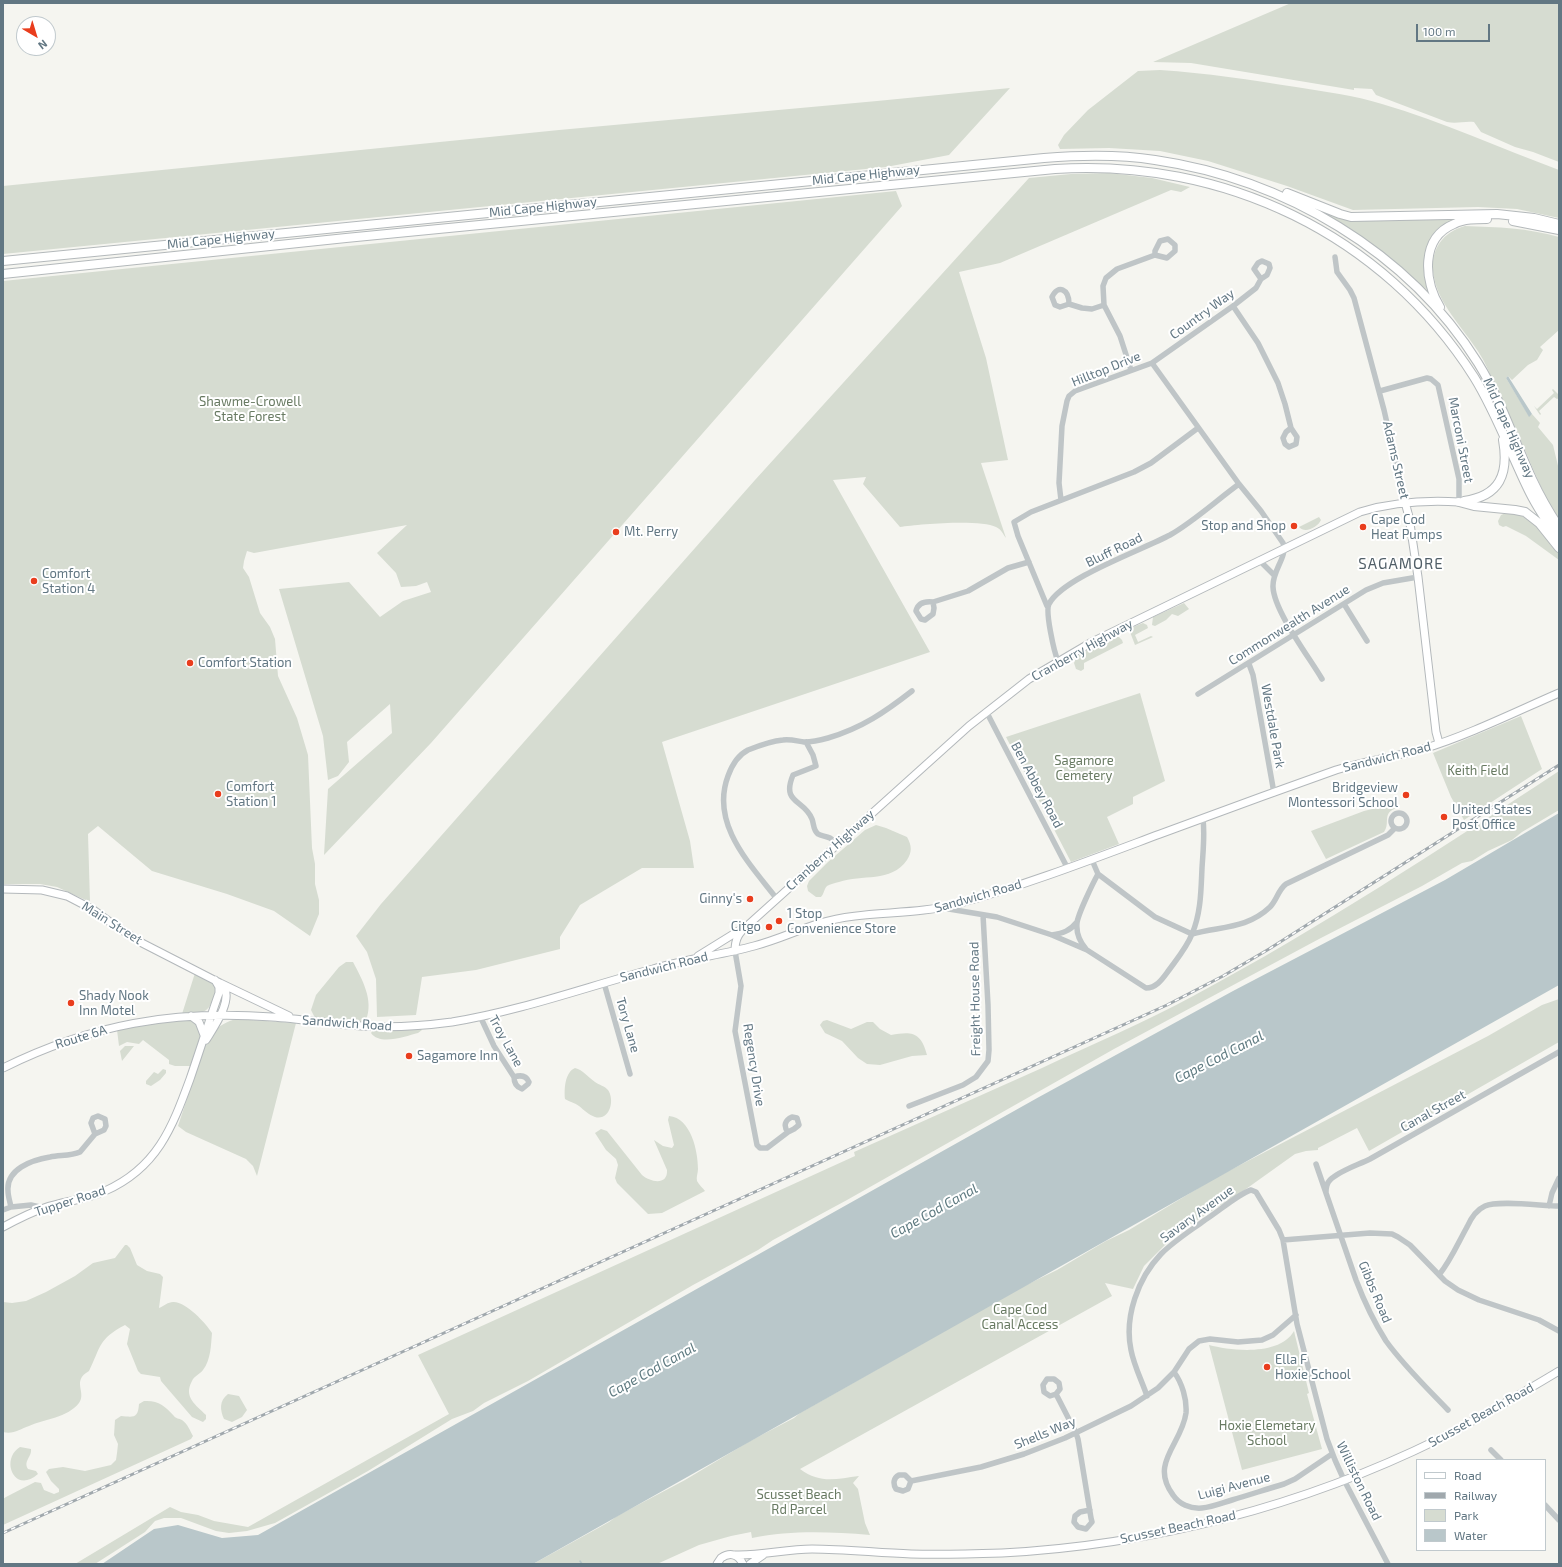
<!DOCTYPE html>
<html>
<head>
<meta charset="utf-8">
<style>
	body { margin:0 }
	#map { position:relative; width:1562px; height:1567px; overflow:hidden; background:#f5f5f0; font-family:"Exo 2",sans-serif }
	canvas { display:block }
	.frame { position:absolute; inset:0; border:4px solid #627783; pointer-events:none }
	.legend { position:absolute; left:1416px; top:1459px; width:130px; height:92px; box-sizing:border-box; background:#fff; border:1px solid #c0c9cd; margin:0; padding:5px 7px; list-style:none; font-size:12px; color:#627783 }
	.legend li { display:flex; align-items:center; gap:8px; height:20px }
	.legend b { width:20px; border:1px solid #c0c9cd }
	.north { position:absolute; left:16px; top:16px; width:40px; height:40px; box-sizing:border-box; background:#fff; border:1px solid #c0c9cd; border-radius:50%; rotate:142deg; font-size:11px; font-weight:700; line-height:16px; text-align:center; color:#627783 }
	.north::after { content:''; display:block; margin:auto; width:14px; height:18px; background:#e93d1d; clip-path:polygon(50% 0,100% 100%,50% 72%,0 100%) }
	.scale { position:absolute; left:1416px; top:24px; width:74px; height:18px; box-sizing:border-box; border:2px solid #627783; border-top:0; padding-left:5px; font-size:12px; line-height:14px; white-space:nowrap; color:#627783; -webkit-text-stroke:3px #fff; paint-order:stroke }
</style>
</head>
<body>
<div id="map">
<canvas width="1562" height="1567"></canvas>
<div class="frame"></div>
<ul class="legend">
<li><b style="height:5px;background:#fff"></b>Road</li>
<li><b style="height:5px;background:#a0a8ad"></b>Railway</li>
<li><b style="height:11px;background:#d6dcd1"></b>Park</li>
<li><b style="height:11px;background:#b9c7ca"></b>Water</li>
</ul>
<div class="north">N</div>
<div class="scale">100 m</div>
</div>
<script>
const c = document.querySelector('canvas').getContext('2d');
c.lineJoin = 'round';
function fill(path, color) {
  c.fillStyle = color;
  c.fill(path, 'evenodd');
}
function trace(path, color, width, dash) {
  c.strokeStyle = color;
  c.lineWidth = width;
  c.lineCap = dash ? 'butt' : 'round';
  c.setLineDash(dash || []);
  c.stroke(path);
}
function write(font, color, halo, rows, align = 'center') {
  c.font = font + ' "Exo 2",sans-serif';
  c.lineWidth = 4;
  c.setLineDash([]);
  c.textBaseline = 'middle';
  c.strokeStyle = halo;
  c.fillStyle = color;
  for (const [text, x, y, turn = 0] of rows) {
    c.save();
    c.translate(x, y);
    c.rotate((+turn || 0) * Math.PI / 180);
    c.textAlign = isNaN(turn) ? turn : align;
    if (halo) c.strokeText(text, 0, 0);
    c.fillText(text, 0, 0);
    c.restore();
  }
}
fill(new Path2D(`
	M1291,3H1559V162L1533,152L1515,147L1481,132L1474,122C1464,121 1457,124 1447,122L1376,95L1372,89L1354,88V90L1191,63L1153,62Z
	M1160,70C1206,73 1251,80 1296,87C1325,92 1354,95 1382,104C1443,122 1500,148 1559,170V218L1517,209L1478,207L1353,210L1287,186L1208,161L1160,151L1109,148L1060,149L1058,145L1064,135L1088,110L1138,71Z
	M1010,88L949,155L886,167L3,254V186L559,130L877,101Z
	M1109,173L1152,178L1190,187L1181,192L1171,190L1000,263L959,272L986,358L1008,460L981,463L1006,538C1003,534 1001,529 996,527C981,519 918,524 900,527L863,484L866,477L833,480L930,652L662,742L690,841L694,868H642L580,905L560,937V949L476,970L422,977L416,1015L377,1017L376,979L367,952L356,936L381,904L755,480L1029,178L1071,174Z
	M896,191L902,206L431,743L324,855L328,789L392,733L390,704L347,742L349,762L338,776L328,780L323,736L279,589L349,582L380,617L403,601L431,592L427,582L416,586L401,587L396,573L377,553L407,525L254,553L247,551L244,561L243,568L249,577L260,613L270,627L275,639L278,676L297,718L308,755L312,848L315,864V884L319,900V914L310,936L274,911L227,894L152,871L98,826L88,834L90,902L57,887L40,884H3V281Z
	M1308,205L1342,218L1494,216L1549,225C1522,221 1451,205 1435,235C1433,238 1433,243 1433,247C1431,261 1432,277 1427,290L1357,234Z
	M1465,226C1497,227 1528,228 1559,237V330L1540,347L1543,350L1537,360L1528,365L1512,380L1508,376L1506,378L1529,416L1532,414L1540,423L1538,427L1553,445L1559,470V519C1544,497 1535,473 1524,448C1515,427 1505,406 1495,385C1489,372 1484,359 1475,347C1459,323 1436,301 1433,271C1431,249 1443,232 1465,226Z
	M1553,389L1559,395V398L1557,399L1554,397L1539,411L1541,414L1540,415L1534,406L1537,409L1554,393L1552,390Z
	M1508,512C1535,517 1542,531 1559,551V560L1526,536L1506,526L1503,527L1499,525L1498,521L1501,515Z
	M1319,517L1321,520C1318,527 1305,534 1299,527Z
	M1184,603L1189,609L1178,616L1172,614L1166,620L1155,626L1152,625L1153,617Z
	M1143,623L1147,625L1148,628L1135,635L1138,642L1151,636L1153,637L1135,645L1130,632L1133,627Z
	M1112,637H1119L1122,640L1123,643L1084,663V669L1081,671L1076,669L1074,663L1077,656Z
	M1140,693L1165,781L1133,797V804L1107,817L1119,844L1071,862L1006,737Z
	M1521,716L1542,769L1464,820L1451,797L1433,753Z
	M1559,771V810L1522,832L1512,840L1488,851L1472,861L1462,863L1422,886L1319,939L1114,1049L847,1200L773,1240L758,1250L693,1285L528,1381L484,1403L473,1411L452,1419L368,1471L275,1523L247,1531L229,1533L216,1531L181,1518H164L155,1521L145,1532L95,1564H75L170,1507L181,1512L198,1515L214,1521L248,1527L449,1414L418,1355L855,1156L854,1152C917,1124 979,1096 1042,1068C1093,1044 1145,1022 1195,995C1320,928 1440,849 1559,771Z
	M1397,803V808C1381,813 1391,823 1384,832L1326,859L1311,831L1364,811Z
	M876,825L886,828L907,837C912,846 912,852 907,860C891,883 862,874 839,882C835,883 830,884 827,886C824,889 824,894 821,897H816L808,891L807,886L809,881L828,862L865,830Z
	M346,962H353C362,979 374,1000 366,1020L360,1022L315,1018L311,1010L316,995L339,967Z
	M195,973L215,984L217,989C208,1014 207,1013 182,1014Z
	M1559,999V1042L1369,1151L1357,1128L1318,1148V1150L1306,1151L1295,1154L1246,1189L1177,1233L1144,1266L1133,1289L1105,1283L1112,1296L800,1469C820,1484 836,1479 859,1476L853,1483L858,1489L865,1523L870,1535C830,1532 792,1530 752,1538L751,1532L731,1536L699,1545L657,1564H533L609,1522L617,1516L685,1480L750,1441L794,1418L800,1413L1022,1287L1057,1270L1106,1241L1129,1230L1215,1178L1488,1036L1542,1005Z
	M236,1019L296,1023L257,1176L253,1166L246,1159L186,1132L178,1126L204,1047C213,1032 218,1024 236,1019Z
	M187,1020C211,1024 196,1052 191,1066H175L169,1064V1060L143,1040L139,1044L127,1042L119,1046L117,1030L153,1023Z
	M827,1020L851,1029L867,1022H873L880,1029L891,1035C912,1031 921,1032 927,1055L912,1056L880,1065L867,1064L858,1058L842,1041L825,1033L820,1025L823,1021Z
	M420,1028L422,1030L418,1033C406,1036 380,1046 371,1033L373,1030Z
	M125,1046H134L122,1061L120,1051Z
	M575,1068C583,1070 588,1077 595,1082C599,1085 605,1086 608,1090C615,1100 610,1121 595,1117C589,1115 584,1110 579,1106C575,1103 570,1102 565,1099C564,1089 565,1072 575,1068Z
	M163,1069L166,1070V1073L160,1080L151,1086L146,1084V1081L154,1072L158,1074Z
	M669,1116C691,1118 698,1151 698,1169C698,1173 696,1177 697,1181C699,1185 703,1188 705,1191L662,1213L648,1214L617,1183L615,1178L618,1165L616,1159L606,1150L595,1133L601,1129L607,1131L642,1175C650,1182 668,1186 667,1170L654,1140L663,1146L672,1148L674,1145L668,1120Z
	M125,1245H127L130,1248L137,1265L147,1271L160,1274L163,1277L159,1308C164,1306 168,1302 173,1302C185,1301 206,1323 212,1333C211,1344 211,1360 203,1370C200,1374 194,1376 192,1381C183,1397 196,1405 206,1415V1419L203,1422L192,1417L161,1381L160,1377L141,1374L138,1371L127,1344L130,1329L125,1325C98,1339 101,1347 89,1371C71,1381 87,1392 79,1403C67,1418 45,1419 29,1426C20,1429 13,1435 3,1432V1302L12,1303L26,1301L46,1292L75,1276L93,1263L115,1258Z
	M1294,1331L1309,1393L1307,1394L1322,1449L1242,1470L1209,1345C1232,1351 1280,1356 1294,1331Z
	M228,1394L239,1396L247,1410L242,1417L232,1422L224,1419C220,1410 219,1401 228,1394Z
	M144,1401C158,1400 165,1406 174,1416C176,1419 179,1418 182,1420C188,1424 190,1431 193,1436L191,1439L3,1525V1499L6,1497L35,1482L41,1483L44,1490L54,1494L59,1492V1489L51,1481L46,1472L49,1469L63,1467L85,1471L111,1465L116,1460L117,1453L118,1444L114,1435L115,1420L121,1416C133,1417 138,1419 139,1404Z
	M20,1447L31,1449C32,1457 23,1461 28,1469L36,1471L38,1474C14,1495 0,1459 20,1447Z`), '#d6dcd1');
fill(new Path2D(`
	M1508,376L1532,414L1529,417L1506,378Z
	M1559,813V985L533,1564H102L154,1529L178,1525L222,1538L258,1535L1039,1097L1233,991L1445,880Z`), '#b9c7ca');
trace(new Path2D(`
	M580,1561L582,1564`), '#b9c7ca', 1.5);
const major = new Path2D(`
	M1405,502L1409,517L1418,577L1436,732L1439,743
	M3,889L42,890L67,896L92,909L114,925L142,943L220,983L289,1016
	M735,951C735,938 739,933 748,925L969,726L1029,679L1092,642L1360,512C1393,502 1425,500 1459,502
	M698,956L740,930
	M191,1016L199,1022L204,1035
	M206,1040C214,1027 235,998 222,984
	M3,1068C92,1024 173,1010 272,1017C302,1019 332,1024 362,1026C391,1028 422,1026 452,1022C520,1011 586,987 653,969C686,959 721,955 754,946C777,940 798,930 820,923C864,910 912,916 957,904C1026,885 1093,859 1160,834C1219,812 1277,791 1336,770C1365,761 1394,757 1423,749C1469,735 1515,712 1559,693
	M3,1227C16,1220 29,1213 44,1208C64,1201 86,1200 105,1191C157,1168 172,1128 190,1079C200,1050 209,1021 219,993V987L215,980
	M735,1555C761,1556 786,1549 812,1549C845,1549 878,1553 911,1554C942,1555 972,1554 1002,1553C1153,1545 1303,1506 1439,1439C1480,1418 1519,1395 1559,1371
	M717,1564L721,1558C730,1552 738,1554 743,1564
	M750,1564L763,1555`);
const highway = new Path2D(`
	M1287,193L1340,214L1351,217L1497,214L1534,218L1559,224
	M1513,221L1559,230
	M3,261L1044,158C1081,155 1118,154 1155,160C1284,179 1408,251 1478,363C1501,400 1514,440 1532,479C1540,496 1549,512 1559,527
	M3,274L346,238L1055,169C1223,158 1383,234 1474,377C1497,414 1511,455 1530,493C1538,509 1549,525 1559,539
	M1440,307C1424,281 1420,238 1454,224C1464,219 1476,219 1487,219
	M1464,501C1500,496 1509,474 1503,440
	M1459,502L1474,506L1515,510L1525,512L1539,523L1559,548`);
trace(major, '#b3b8bb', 9);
trace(highway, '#b4b9bb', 10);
trace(new Path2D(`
	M1335,257L1337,272L1350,290L1354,298L1384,410L1405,502
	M1262,261L1269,264L1270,268L1267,275L1261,279L1254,269L1258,263Z
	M1069,304C1069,289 1058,284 1052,297L1055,305L1060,307L1069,304L1082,308L1092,309L1104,305
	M1233,306L1258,343L1278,383L1285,404L1291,428L1297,437L1296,444L1289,447L1285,444L1283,438L1286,432L1291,428
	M1152,363L1233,306L1256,288L1261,279
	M1131,370L1120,336L1104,305L1103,286L1106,278L1117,269L1155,255L1167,258L1175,251V245L1168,239L1160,241L1155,251V255
	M1380,391L1427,378L1431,379L1438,385L1459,479V502
	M1061,500L1059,483L1062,426L1067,401L1069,396L1075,391L1152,363L1239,484L1261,511L1283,543C1288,557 1272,570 1273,587C1274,611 1309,657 1322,679
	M1259,560L1274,575
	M933,602C924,601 918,603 916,611L921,619L925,620L933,614L934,608L933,602L968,591L1008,568L1029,562
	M1344,604L1367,641
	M1047,606L1018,536L1014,522L1031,512L1134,472L1151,463L1198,428
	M1058,661C1054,652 1045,611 1049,604C1062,578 1142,550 1170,535C1193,522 1217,500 1239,484
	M1249,664L1253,675L1274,793
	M1198,694L1366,590L1383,583L1418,577
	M986,711L1068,869
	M806,742L813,755L816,766L793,775C781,804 804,799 812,819C814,824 813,830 818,834C821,836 826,836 830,838C832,839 834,842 836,844
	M1391 821a8 8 0 1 1 16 0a8 8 0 1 1-16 0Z
	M1092,860L1098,874L1143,908L1155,917L1192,934C1221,926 1247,929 1270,907C1277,900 1278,890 1286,884L1388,835L1395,828
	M777,899C750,864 710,824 728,776C732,765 738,755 748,750C758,746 772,741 783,740C790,739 797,741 804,742C812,742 821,740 828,738C862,728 885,712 912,691
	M943,908L997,917L1052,935L1087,950L1146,988C1157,988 1163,978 1169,970C1177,959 1187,947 1192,934C1201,913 1201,890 1202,868C1203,851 1205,835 1203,819
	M1052,935C1063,933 1070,931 1077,922
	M1086,949C1080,942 1076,933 1077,923C1078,914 1093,883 1098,874
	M735,951L741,986L735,1031L757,1145L760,1148H767L788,1132
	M604,983L630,1074
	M480,1016L494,1046L514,1077C520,1075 526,1075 529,1082L528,1084L522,1089C516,1087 514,1083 514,1077
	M909,1106L963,1085L976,1077L988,1061L989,1050L988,1005L983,915
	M98,1116L105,1119L106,1126L104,1130L95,1134L91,1123L93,1118Z
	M792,1117L797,1118L799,1125L794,1129L788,1132C783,1126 785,1120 792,1117Z
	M1316,1164L1356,1280C1364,1301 1374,1322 1386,1341C1404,1366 1427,1388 1448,1410
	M1326,1192C1326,1187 1327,1183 1330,1180C1339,1171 1358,1165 1370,1159L1559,1052
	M1549,1206L1552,1193L1559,1178
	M11,1207L31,1205L44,1208
	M3,1210L11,1207C10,1202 8,1196 8,1191C6,1169 32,1160 50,1157C60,1155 71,1156 80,1152L95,1134
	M1283,1240L1370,1233L1392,1234L1398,1237L1410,1245L1445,1281L1458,1290L1479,1300L1539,1320L1559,1331
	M1439,1275C1451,1260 1458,1243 1467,1227C1471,1218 1476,1210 1485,1206C1498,1200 1543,1206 1559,1206
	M1174,1372C1182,1383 1187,1399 1186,1413C1182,1444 1149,1463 1173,1495C1179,1504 1190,1509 1202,1508C1212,1507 1222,1503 1232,1500C1249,1495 1267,1489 1284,1484L1295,1479L1332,1454
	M1056,1394L1060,1389L1059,1383L1054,1379H1047L1043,1385L1044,1392L1050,1396L1056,1394L1076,1433L1078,1439L1091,1518L1092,1522L1086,1529L1078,1527L1074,1522L1075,1516L1080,1512L1090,1510
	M1147,1396C1142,1381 1134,1366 1131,1350C1124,1317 1138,1278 1161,1254C1174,1241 1190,1231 1205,1220C1218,1212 1238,1194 1251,1190L1256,1192L1279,1230L1283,1240L1297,1324L1327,1439L1335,1460L1344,1480L1388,1564
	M1491,1450L1501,1460
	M911,1481L908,1489L903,1491L896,1489C893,1484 893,1478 899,1475H905L911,1481L981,1467L1024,1454L1065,1438L1131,1406L1158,1388L1174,1372L1189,1349L1199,1341L1210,1339L1238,1342L1262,1340L1273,1335L1296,1315
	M1545,1505L1559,1520`), '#bfc5c7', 5.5);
trace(major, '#fff', 7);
trace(highway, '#fff', 8);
const rail = new Path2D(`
	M3,1533L1167,1005L1223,976L1269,949L1559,765`);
trace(rail, '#a0a8ad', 3);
trace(rail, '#fff', 1.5, [4.5]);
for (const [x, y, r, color] of [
	[1294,526,4,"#e93d1d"],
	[1363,527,4,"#e93d1d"],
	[616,532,4,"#e93d1d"],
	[34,581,4,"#e93d1d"],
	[190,663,4,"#e93d1d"],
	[218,794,4,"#e93d1d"],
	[1406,795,4,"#e93d1d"],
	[1444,817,4,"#e93d1d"],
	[750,899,4,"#e93d1d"],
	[779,921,4,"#e93d1d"],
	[769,927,4,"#e93d1d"],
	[71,1003,4,"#e93d1d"],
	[409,1056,4,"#e93d1d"],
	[1267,1367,4,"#e93d1d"]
]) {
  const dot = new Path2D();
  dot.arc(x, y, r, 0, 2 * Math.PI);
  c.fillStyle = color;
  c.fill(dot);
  trace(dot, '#fff', 1.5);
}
write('13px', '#627783', '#fff', [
	["Mid Cape Highway",866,175,-6],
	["Mid Cape Highway",543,207,-6],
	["Mid Cape Highway",221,239,-6],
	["Country Way",1202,314,-36],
	["Hilltop Drive",1106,369,-22],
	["Mid Cape Highway",1509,428,66],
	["Marconi Street",1461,440,79],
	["Adams Street",1396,460,77],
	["Bluff Road",1114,550,-26],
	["Commonwealth Avenue",1289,625,-32],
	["Cranberry Highway",1082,650,-29],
	["Westdale Park",1273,726,80],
	["Sandwich Road",1387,757,-14],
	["Ben Abbey Road",1037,785,62],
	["Cranberry Highway",830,850,-42],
	["Sandwich Road",978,896,-16],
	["Main Street",112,923,32],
	["Sandwich Road",664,967,-14],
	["Freight House Road",975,999,-91],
	["Sandwich Road",347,1023,4],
	["Tory Lane",628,1025,74],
	["Route 6A",81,1037,-17],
	["Troy Lane",506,1041,61],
	["Regency Drive",754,1065,81],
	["Canal Street",1433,1111,-29],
	["Tupper Road",70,1201,-18],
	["Savary Avenue",1197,1214,-36],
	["Gibbs Road",1375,1292,67],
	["Scusset Beach Road",1481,1415,-29],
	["Shells Way",1045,1433,-22],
	["Williston Road",1359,1481,64],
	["Luigi Avenue",1234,1486,-15],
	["Scusset Beach Road",1178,1527,-12]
]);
write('13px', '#687a62', '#fff', [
	["Shawme-Crowell",250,402],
	["State Forest",250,417],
	["Sagamore",1084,761],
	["Cemetery",1084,776],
	["Keith Field",1478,771],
	["Cape Cod",1020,1310],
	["Canal Access",1020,1325],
	["Hoxie Elemetary",1267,1426],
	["School",1267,1441],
	["Scusset Beach",799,1495],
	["Rd Parcel",799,1510]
]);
write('13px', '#627783', '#fff', [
	["Cape Cod",1371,520],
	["Heat Pumps",1371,535],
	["Stop and Shop",1286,526,"right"],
	["Mt. Perry",624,532],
	["Comfort",42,574],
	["Station 4",42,589],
	["Comfort Station",198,663],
	["Comfort",226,787],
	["Station 1",226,802],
	["Bridgeview",1398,788,"right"],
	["Montessori School",1398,803,"right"],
	["United States",1452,810],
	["Post Office",1452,825],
	["Ginny's",742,899,"right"],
	["1 Stop",787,914],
	["Convenience Store",787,929],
	["Citgo",761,927,"right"],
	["Shady Nook",79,996],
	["Inn Motel",79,1011],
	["Sagamore Inn",417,1056],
	["Ella F",1275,1360],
	["Hoxie School",1275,1375]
], 'left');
write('italic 14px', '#5e7a80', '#fff', [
	["Cape Cod Canal",1219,1057,-27],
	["Cape Cod Canal",934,1211,-29],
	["Cape Cod Canal",652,1370,-29]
]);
c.letterSpacing = '1px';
write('15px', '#515f68', '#fff', [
	["SAGAMORE",1401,564]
]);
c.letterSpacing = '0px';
</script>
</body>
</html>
